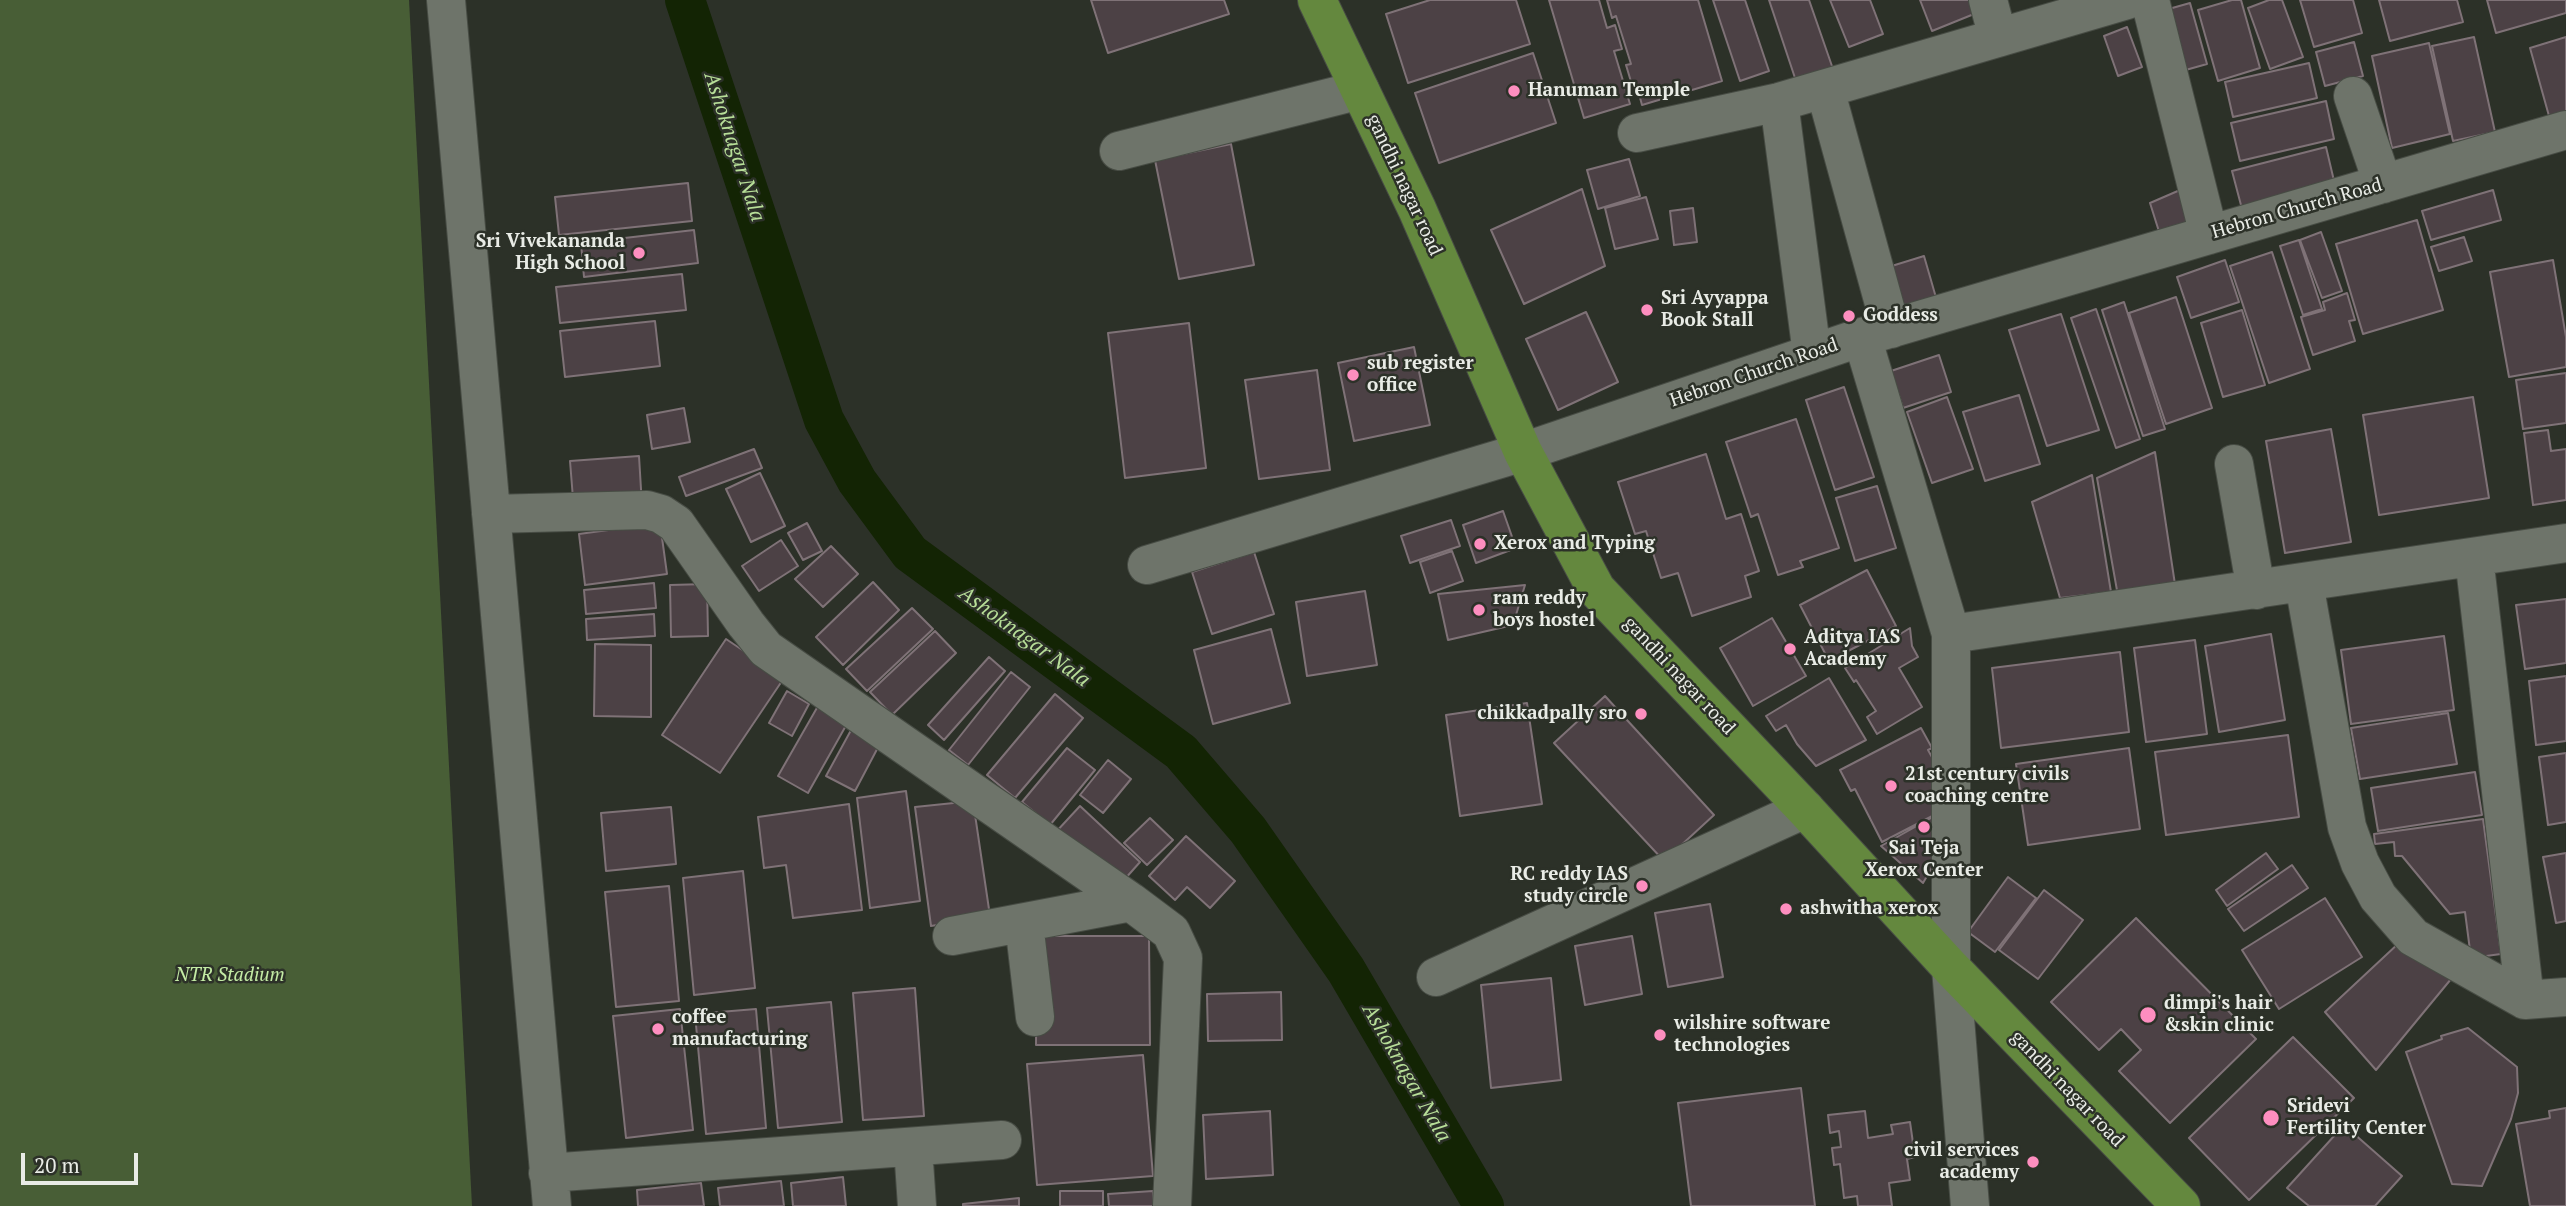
<!DOCTYPE html>
<html>
<head>
<meta charset="utf-8">
<style>
	body { margin:0 }
	#map { position:relative; width:2566px; height:1206px; overflow:hidden; background:#2c3128; font-family:"PT Serif",serif }
	canvas { display:block }
	.scale { position:absolute; left:21px; top:1153px; width:117px; height:32px; box-sizing:border-box; border:4px solid #e9ece6; border-top:0; padding-left:9px; font-size:21px; line-height:24px; white-space:nowrap; color:#e9ece6; -webkit-text-stroke:5px #2c3128; paint-order:stroke }
</style>
</head>
<body>
<div id="map">
<canvas width="2566" height="1206"></canvas>
<div class="scale">20 m</div>
</div>
<script>
const c = document.querySelector('canvas').getContext('2d');
c.lineJoin = 'round';
function fill(path, color) {
  c.fillStyle = color;
  c.fill(path, 'evenodd');
}
function trace(path, color, width, dash) {
  c.strokeStyle = color;
  c.lineWidth = width;
  c.lineCap = dash ? 'butt' : 'round';
  c.setLineDash(dash || []);
  c.stroke(path);
}
function write(font, color, halo, rows, align = 'center') {
  c.font = font + ' "PT Serif",serif';
  c.lineWidth = 5;
  c.setLineDash([]);
  c.textBaseline = 'middle';
  c.strokeStyle = halo;
  c.fillStyle = color;
  for (const [text, x, y, turn = 0] of rows) {
    c.save();
    c.translate(x, y);
    c.rotate((+turn || 0) * Math.PI / 180);
    c.textAlign = isNaN(turn) ? turn : align;
    if (halo) c.strokeText(text, 0, 0);
    c.fillText(text, 0, 0);
    c.restore();
  }
}
fill(new Path2D(`
	M0,0H409L472,1206H0Z`), '#485e36');
trace(new Path2D(`
	M685,0L824,420L857,481L910,553L1181,752L1248,830L1346,970L1484,1206`), '#132404', 40);
const building = new Path2D(`
	M1091,0H1224L1229,14L1108,53Z
	M1430,0H1516L1530,44L1408,83L1386,14Z
	M1549,0H1599L1607,28L1615,25L1622,49L1614,51L1630,104L1584,118Z
	M1607,0H1698L1722,81L1642,105L1636,83L1632,85L1626,65L1631,64L1616,16L1612,18Z
	M1713,0H1745L1769,71L1740,81Z
	M1769,0H1809L1833,69L1796,81Z
	M1830,0H1870L1883,34L1849,47Z
	M1920,0H1974L1979,12L1932,31Z
	M2232,0H2241L2260,68L2218,81L2198,10Z
	M2269,0H2282L2303,57L2270,69L2248,8Z
	M2300,0H2353L2362,33L2314,47Z
	M2379,0H2457L2463,22L2390,41Z
	M2487,0H2566V13L2496,33Z
	M2190,3L2207,64L2175,73L2158,12Z
	M2127,27L2142,67L2118,76L2104,36Z
	M2474,37L2495,132L2453,141L2432,46Z
	M2566,37V112L2549,116L2530,48Z
	M2354,42L2363,76L2325,86L2316,52Z
	M2429,43L2450,134L2392,148L2372,56Z
	M1533,53L1556,123L1439,163L1415,93Z
	M2309,63L2317,98L2233,117L2225,82Z
	M2326,101L2334,139L2240,161L2231,123Z
	M1231,144L1254,265L1179,279L1155,160Z
	M2326,147L2335,185L2242,209L2232,171Z
	M1629,159L1640,196L1598,209L1587,170Z
	M688,183L692,221L559,235L555,197Z
	M2187,187L2201,227L2162,241L2150,203Z
	M1582,189L1605,266L1524,304L1491,230Z
	M2493,190L2501,220L2431,240L2422,211Z
	M1646,197L1658,239L1615,249L1605,208Z
	M1693,208L1697,242L1674,245L1670,211Z
	M2417,220L2443,310L2363,334L2336,244Z
	M694,230L698,263L584,277L581,243Z
	M2321,232L2342,291L2322,298L2300,240Z
	M2464,237L2472,261L2439,271L2431,247Z
	M2299,240L2322,309L2303,315L2280,246Z
	M2272,252L2310,369L2269,383L2230,266Z
	M1924,256L1937,301L1895,314L1882,269Z
	M2225,260L2239,302L2191,318L2177,277Z
	M2553,260L2566,337V367L2509,377L2490,272Z
	M682,274L686,310L560,323L556,287Z
	M2347,293L2355,320L2349,321L2355,341L2313,355L2301,317L2325,310L2323,302Z
	M2176,297L2212,408L2166,424L2129,313Z
	M2124,302L2165,429L2143,436L2102,310Z
	M2096,309L2140,439L2116,448L2071,318Z
	M2242,310L2265,385L2223,397L2201,323Z
	M1586,312L1618,382L1558,410L1526,339Z
	M2061,314L2099,430L2047,446L2009,330Z
	M655,321L660,366L565,377L560,331Z
	M1189,323L1206,468L1125,478L1108,333Z
	M1414,347L1430,425L1354,441L1338,363Z
	M1939,355L1951,392L1903,408L1891,371Z
	M1317,370L1330,470L1259,479L1245,380Z
	M2566,373V423L2523,429L2516,380Z
	M1844,387L1874,477L1835,490L1806,400Z
	M2019,395L2040,464L1985,481L1963,412Z
	M1947,397L1973,469L1932,483L1907,412Z
	M2473,397L2489,498L2379,515L2363,415Z
	M684,408L690,442L652,449L647,415Z
	M1796,419L1839,548L1800,561L1803,567L1778,575L1758,514L1751,517L1726,442Z
	M2331,429L2351,542L2285,553L2266,441Z
	M2548,430L2551,451L2566,449V500L2533,505L2524,433Z
	M754,449L762,468L686,496L679,477Z
	M2155,452L2176,591L2118,596L2097,478Z
	M1706,454L1726,519L1741,514L1759,571L1745,576L1751,597L1692,616L1678,573L1661,578L1646,531L1635,534L1618,482Z
	M639,456L642,506L574,511L570,461Z
	M760,473L785,526L751,542L726,489Z
	M2092,475L2111,592L2060,598L2032,502Z
	M1877,486L1896,548L1855,561L1836,498Z
	M1503,511L1516,548L1476,563L1463,525Z
	M1451,520L1460,546L1410,563L1401,536Z
	M660,523L667,574L585,585L579,534Z
	M807,523L822,551L803,560L788,533Z
	M781,540L798,566L759,591L742,566Z
	M831,546L858,574L823,607L795,579Z
	M1452,551L1463,581L1430,593L1420,562Z
	M1254,552L1274,614L1212,634L1192,572Z
	M1867,570L1896,626L1829,661L1800,605Z
	M873,582L899,610L843,665L816,637Z
	M654,583L656,608L586,614L584,590Z
	M707,584L708,636L671,637L670,585Z
	M1525,585L1513,625L1448,640L1438,594Z
	M1365,591L1377,665L1307,676L1296,602Z
	M2566,599V663L2525,669L2516,605Z
	M912,608L933,629L867,691L846,669Z
	M654,614L655,636L587,640L586,619Z
	M1772,618L1806,676L1753,706L1720,648Z
	M1910,628L1912,646L1918,657L1899,668L1922,707L1877,734L1867,717L1876,711L1856,680L1854,682L1845,668Z
	M1271,629L1290,703L1213,724L1194,650Z
	M935,631L956,653L892,715L870,692Z
	M2271,634L2285,720L2219,732L2205,646Z
	M2444,636L2454,710L2351,724L2341,650Z
	M726,639L784,678L720,773L662,735Z
	M2195,640L2207,734L2146,742L2134,648Z
	M595,644L651,645V717L594,716Z
	M2120,652L2129,732L2001,748L1992,668Z
	M989,657L1005,671L944,740L928,725Z
	M1011,672L1030,687L968,765L949,750Z
	M2566,676V741L2536,745L2529,681Z
	M1829,678L1866,740L1816,766L1797,744L1786,725L1776,731L1766,716Z
	M787,691L809,704L792,736L769,723Z
	M1055,694L1083,718L1015,798L987,775Z
	M1605,696L1714,815L1664,861L1554,743Z
	M1527,703L1542,804L1460,816L1446,715Z
	M818,706L848,722L808,793L778,776Z
	M2448,713L2457,764L2360,779L2351,728Z
	M856,721L884,736L855,791L826,776Z
	M1921,728L1932,748L1928,750L1938,768L1942,811L1882,842L1855,789L1851,791L1840,770Z
	M2288,735L2299,817L2166,835L2155,752Z
	M1067,748L1095,770L1050,825L1022,802Z
	M2129,748L2140,829L2028,845L2016,764Z
	M2566,753V822L2548,825L2539,757Z
	M1108,760L1131,779L1103,813L1080,795Z
	M2475,772L2482,815L2378,831L2371,788Z
	M906,791L920,901L870,908L857,798Z
	M973,801L990,916L931,926L915,807Z
	M849,804L862,910L793,918L786,865L764,868L758,817Z
	M1080,806L1140,862L1116,889L1055,833Z
	M671,807L676,864L606,871L601,813Z
	M1940,813L1944,847L1923,883L1881,846Z
	M1150,818L1173,840L1147,865L1124,843Z
	M2483,819L2501,954L2471,958L2465,912L2450,914L2402,856H2395L2394,842L2375,844L2374,834Z
	M1186,836L1235,881L1210,908L1187,887L1175,900L1149,876Z
	M2266,853L2278,869L2227,906L2216,890Z
	M2566,853V921L2556,923L2543,857Z
	M2292,865L2308,888L2244,931L2228,909Z
	M743,871L755,988L694,995L683,878Z
	M2008,877L2036,898L1995,952L1968,932Z
	M669,886L679,1001L616,1007L605,892Z
	M2044,890L2083,920L2038,979L1999,950Z
	M2325,898L2362,957L2279,1009L2242,950Z
	M1710,904L1723,977L1668,987L1655,913Z
	M2136,918L2256,1039L2170,1123L2119,1071L2141,1050L2121,1029L2099,1050L2051,1002Z
	M1037,936H1149L1150,1045H1036Z
	M1632,936L1642,994L1585,1005L1575,946Z
	M2400,942L2456,973L2376,1070L2325,1012Z
	M1551,978L1561,1080L1491,1088L1481,985Z
	M915,988L924,1116L863,1120L853,993Z
	M1281,992L1282,1040L1208,1041L1207,994Z
	M831,1002L842,1122L778,1128L767,1008Z
	M680,1009L693,1130L626,1138L613,1016Z
	M756,1009L766,1128L706,1134L695,1014Z
	M2468,1028L2517,1067L2518,1093L2511,1119L2482,1186L2452,1184L2406,1052L2442,1039L2441,1036Z
	M2293,1037L2354,1098L2249,1200L2189,1138Z
	M1143,1055L1153,1176L1037,1185L1027,1064Z
	M1801,1088L1815,1206H1691L1678,1103Z
	M2566,1108V1206H2530L2516,1124L2550,1118L2549,1111Z
	M1270,1111L1273,1175L1206,1179L1203,1115Z
	M1865,1111L1868,1138L1893,1134L1891,1125L1910,1122L1915,1157L1907,1159L1910,1180L1889,1183L1892,1206H1858L1857,1196L1844,1198L1840,1164L1834,1165L1832,1148L1841,1147L1839,1131L1830,1133L1828,1115Z
	M2344,1125L2402,1176L2375,1206H2309L2287,1188Z
	M843,1177L846,1206H793L791,1183Z
	M781,1181L784,1206H720L718,1188Z
	M701,1183L704,1206H638L637,1190Z
	M1060,1191H1103V1206H1060Z
	M1153,1191L1154,1206H1109L1108,1194Z
	M1019,1198V1206H963V1204Z`);
fill(building, '#4c4145');
trace(building, '#7f7277', 2);
const minor = new Path2D(`
	M446,0L552,1206
	M1988,0L1998,38
	M2150,0L2209,235
	M1825,89L1891,329
	M2353,96L2383,184
	M1779,102L1812,354
	M1637,133L1779,102L2127,0
	M1119,151L1360,90
	M1862,337L1951,634V968L1970,1206
	M2234,464L2256,590
	M491,514L647,510L661,514L676,524L746,624L766,649L1131,902L1171,932L1183,958L1172,1206
	M2474,557L2525,1000
	M1147,565L1523,452L1862,337L2566,130
	M2304,583L2347,827L2360,863L2378,897L2413,937L2525,1000L2566,997
	M1951,634L2566,543
	M1024,923L1035,1017
	M952,936L1131,902
	M1436,977L1805,809
	M913,1147L917,1206
	M548,1173L1002,1140`);
const major = new Path2D(`
	M1317,0L1417,209L1523,452L1596,589L1805,809L1951,968L2181,1206`);
trace(minor, '#474c44', 40);
trace(major, '#474c44', 40);
trace(minor, '#6e746a', 38);
trace(major, '#64883e', 38);
for (const [x, y, r, color] of [
	[1514,91,7,"#fd8ebf"],
	[639,253,7,"#fd8ebf"],
	[1647,310,7,"#fd8ebf"],
	[1849,316,7,"#fd8ebf"],
	[1353,375,7,"#fd8ebf"],
	[1480,544,7,"#fd8ebf"],
	[1479,610,7,"#fd8ebf"],
	[1790,649,7,"#fd8ebf"],
	[1641,714,7,"#fd8ebf"],
	[1891,786,7,"#fd8ebf"],
	[1924,827,7,"#fd8ebf"],
	[1642,886,7,"#fd8ebf"],
	[1786,909,7,"#fd8ebf"],
	[2148,1015,9,"#fd8ebf"],
	[658,1029,7,"#fd8ebf"],
	[1660,1035,7,"#fd8ebf"],
	[2271,1118,9,"#fd8ebf"],
	[2033,1162,7,"#fd8ebf"]
]) {
  const dot = new Path2D();
  dot.arc(x, y, r, 0, 2 * Math.PI);
  c.fillStyle = color;
  c.fill(dot);
  trace(dot, '#2c3128', 2.5);
}
write('bold 19px', '#e9ece6', '#2c3128', [
	["Hanuman Temple",1528,91],
	["Sri Vivekananda",625,242,"right"],
	["High School",625,264,"right"],
	["Sri Ayyappa",1661,299],
	["Book Stall",1661,321],
	["Goddess",1863,316],
	["sub register",1367,364],
	["office",1367,386],
	["Xerox and Typing",1494,544],
	["ram reddy",1493,599],
	["boys hostel",1493,621],
	["Aditya IAS",1804,638],
	["Academy",1804,660],
	["chikkadpally sro",1627,714,"right"],
	["21st century civils",1905,775],
	["coaching centre",1905,797],
	["Sai Teja",1924,849,"center"],
	["Xerox Center",1924,871,"center"],
	["RC reddy IAS",1628,875,"right"],
	["study circle",1628,897,"right"],
	["ashwitha xerox",1800,909],
	["dimpi's hair",2164,1004],
	["&skin clinic",2164,1026],
	["coffee",672,1018],
	["manufacturing",672,1040],
	["wilshire software",1674,1024],
	["technologies",1674,1046],
	["Sridevi",2287,1107],
	["Fertility Center",2287,1129],
	["civil services",2019,1151,"right"],
	["academy",2019,1173,"right"]
], 'left');
write('19px', '#e9ece6', '#2c3128', [
	["gandhi nagar road",1404,185,65],
	["Hebron Church Road",2297,209,-16],
	["Hebron Church Road",1754,373,-19],
	["gandhi nagar road",1679,676,47],
	["gandhi nagar road",2067,1089,46]
]);
write('italic 19px', '#c4eca5', '#2c3128', [
	["NTR Stadium",230,976]
]);
write('italic 21px', '#b7de98', '#2c3128', [
	["Ashoknagar Nala",734,147,72],
	["Ashoknagar Nala",1024,637,36],
	["Ashoknagar Nala",1406,1073,60]
]);
</script>
</body>
</html>
